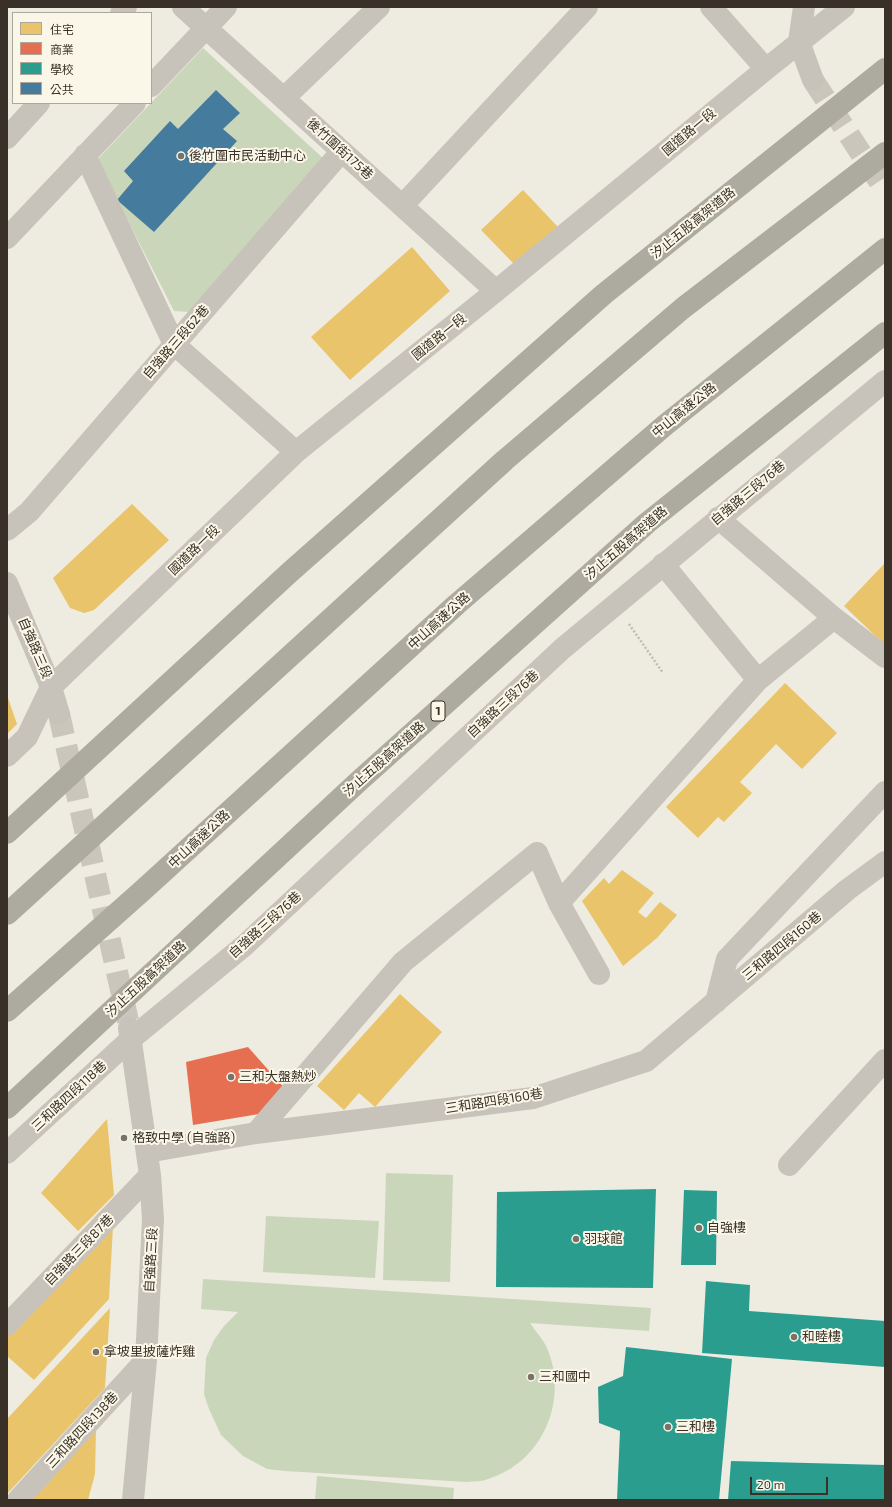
<!DOCTYPE html>
<html>
<head>
<meta charset="utf-8">
<style>
	body { margin:0 }
	#map { position:relative; width:892px; height:1507px; overflow:hidden; background:#eeebe1; font-family:"Exo 2","Noto Sans TC",sans-serif }
	canvas { display:block }
	.frame { position:absolute; inset:0; border:8px solid #393127; pointer-events:none }
	.legend { position:absolute; left:12px; top:12px; width:140px; height:92px; box-sizing:border-box; background:#fbf7e8; border:1px solid #ada89b; margin:0; padding:5px 7px; list-style:none; font-size:12px; color:#393127 }
	.legend li { display:flex; align-items:center; gap:8px; height:20px }
	.legend b { width:20px; border:1px solid #ada89b }
	.scale { position:absolute; left:750px; top:1477px; width:78px; height:18px; box-sizing:border-box; border:2px solid #393127; border-top:0; padding-left:5px; font-size:12px; line-height:14px; white-space:nowrap; color:#393127; -webkit-text-stroke:3px #fbf7e8; paint-order:stroke }
</style>
</head>
<body>
<div id="map">
<canvas width="892" height="1507"></canvas>
<div class="frame"></div>
<ul class="legend">
<li><b style="height:11px;background:#e9c46a"></b>住宅</li>
<li><b style="height:11px;background:#e76f51"></b>商業</li>
<li><b style="height:11px;background:#2a9d8f"></b>學校</li>
<li><b style="height:11px;background:#457b9d"></b>公共</li>
</ul>
<div class="scale">20 m</div>
</div>
<script>
const c = document.querySelector('canvas').getContext('2d');
c.lineJoin = 'round';
function fill(path, color) {
  c.fillStyle = color;
  c.fill(path, 'evenodd');
}
function trace(path, color, width, dash) {
  c.strokeStyle = color;
  c.lineWidth = width;
  c.lineCap = dash ? 'butt' : 'round';
  c.setLineDash(dash || []);
  c.stroke(path);
}
function write(font, color, halo, rows, align = 'center') {
  c.font = font + ' "Exo 2","Noto Sans TC",sans-serif';
  c.lineWidth = 4;
  c.setLineDash([]);
  c.textBaseline = 'middle';
  c.strokeStyle = halo;
  c.fillStyle = color;
  for (const [text, x, y, turn = 0] of rows) {
    c.save();
    c.translate(x, y);
    c.rotate((+turn || 0) * Math.PI / 180);
    c.textAlign = isNaN(turn) ? turn : align;
    if (halo) c.strokeText(text, 0, 0);
    c.fillText(text, 0, 0);
    c.restore();
  }
}
fill(new Path2D(`
	M203,48L325,160L190,312L174,311L97,160Z
	M386,1173L453,1175L450,1282L383,1280Z
	M266,1216L379,1221L375,1278L263,1272Z
	M203,1279L651,1308L649,1331L530,1323C536,1332 543,1339 547,1348C569,1400 543,1462 488,1479C482,1482 473,1481 467,1482L285,1471L267,1469L243,1456L221,1435L209,1409L204,1394L206,1358L214,1340L224,1326L238,1312L201,1309Z
	M317,1476L454,1488L453,1500H315Z`), '#cad6b9');
fill(new Path2D(`
	M523,190L558,227L517,267L481,230Z
	M412,247L450,291L350,380L311,337Z
	M132,504L169,540L94,610L84,613L70,608L53,578Z
	M885,563V645L844,606Z
	M785,683L837,733L802,769L776,744L740,782L752,793L724,822L718,817L698,838L666,807Z
	M7,695L17,724L7,734Z
	M622,870L654,893L638,912L646,918L660,902L677,915L657,938L623,966L582,901L604,878L609,884Z
	M400,994L442,1032L375,1107L359,1093L344,1110L317,1086Z
	M107,1119L114,1195L78,1231L41,1193Z
	M113,1226L109,1299L34,1380L7,1356V1332Z
	M110,1308L105,1388L7,1494V1419Z
	M96,1428L95,1474L88,1500H26Z`), '#e9c46a');
fill(new Path2D(`
	M248,1047L287,1091L265,1113L193,1125L186,1062Z`), '#e76f51');
fill(new Path2D(`
	M656,1189L653,1288L496,1287L497,1192Z
	M684,1190L717,1191L716,1265H681Z
	M706,1281L750,1285L749,1311L885,1321V1367L702,1353Z
	M626,1347L732,1359L719,1500H617L620,1431L599,1423L598,1387L623,1376Z
	M731,1461L885,1465V1500H728Z`), '#2a9d8f');
fill(new Path2D(`
	M216,90L240,113L223,129L237,141L154,232L117,200L133,181L124,171L170,121L178,129Z`), '#457b9d');
trace(new Path2D(`
	M813,80L885,190
	M59,714L128,1021`), '#cac6bc', 22, [22, 11]);
trace(new Path2D(`
	M629,624L663,673`), '#c1bcb2', 2.5, [2, 2]);
trace(new Path2D(`
	M183,7L496,291
	M711,7L766,69
	M804,7L799,42L813,80
	M121,13L126,7
	M151,86L226,7
	M284,98L379,7
	M7,138L39,103
	M85,155L174,344L296,452
	M402,206L587,7
	M7,238L135,103
	M718,518L834,618L885,657
	M7,530L29,512L342,151
	M663,564L758,680
	M7,583L51,687L59,714
	M7,756L27,737L51,687L296,452L496,291L766,69L844,7
	M559,903L758,680L834,618
	M716,1002L727,959L885,792
	M129,1028L150,1175L153,1219L146,1360L133,1500
	M256,1133L403,962L537,853L559,903L599,974
	M147,1152L256,1133L533,1098L646,1061L847,890L885,862
	M7,1153L131,1039L245,945L562,649L885,381
	M789,1165L885,1060
	M7,1325L150,1175
	M18,1500L146,1360`), '#c8c3ba', 22);
trace(new Path2D(`
	M7,914L505,460L683,308L885,153
	M7,1011L142,891L457,604L664,426L885,249`), '#adaaa0', 22);
trace(new Path2D(`
	M7,833L289,573L604,294L885,69
	M7,1108L359,781L647,523L885,333`), '#adaaa0', 22);
for (const [x, y, r, color] of [
	[181,156,4,"#787268"],
	[231,1077,4,"#787268"],
	[124,1138,4,"#787268"],
	[699,1228,4,"#787268"],
	[576,1239,4,"#787268"],
	[794,1337,4,"#787268"],
	[96,1352,4,"#787268"],
	[531,1377,4,"#787268"],
	[668,1427,4,"#787268"]
]) {
  const dot = new Path2D();
  dot.arc(x, y, r, 0, 2 * Math.PI);
  c.fillStyle = color;
  c.fill(dot);
  trace(dot, '#fbf7e8', 1.5);
}
for (const [x, y, w] of [
	[438,711,14]
]) {
  const box = new Path2D();
  box.roundRect(x - w / 2, y - 10, w, 20, 3);
  c.fillStyle = '#fbf7e8';
  c.fill(box);
  trace(box, '#393127', 1);
}
write('bold 12px', '#393127', null, [
	["1",438,711]
]);
write('13px', '#393127', '#fbf7e8', [
	["國道路一段",689,132,-40],
	["後竹圍街175巷",340,149,42],
	["汐止五股高架道路",693,223,-39],
	["國道路一段",439,337,-39],
	["自強路三段62巷",176,342,-49],
	["中山高速公路",684,410,-39],
	["自強路三段76巷",748,493,-40],
	["汐止五股高架道路",626,543,-41],
	["國道路一段",194,550,-44],
	["中山高速公路",439,621,-42],
	["自強路三段",35,648,67],
	["自強路三段76巷",503,704,-43],
	["汐止五股高架道路",384,759,-42],
	["中山高速公路",199,839,-43],
	["自強路三段76巷",265,925,-42],
	["三和路四段160巷",782,946,-40],
	["汐止五股高架道路",146,979,-43],
	["三和路四段118巷",69,1096,-43],
	["三和路四段160巷",494,1101,-9],
	["自強路三段87巷",79,1250,-46],
	["自強路三段",151,1260,-87],
	["三和路四段138巷",82,1430,-47]
]);
write('13px', '#393127', '#fbf7e8', [
	["後竹圍市民活動中心",189,156],
	["三和大盤熱炒",239,1077],
	["格致中學 (自強路)",132,1138],
	["自強樓",707,1228],
	["羽球館",584,1239],
	["和睦樓",802,1337],
	["拿坡里披薩炸雞",104,1352],
	["三和國中",539,1377],
	["三和樓",676,1427]
], 'left');
</script>
</body>
</html>
